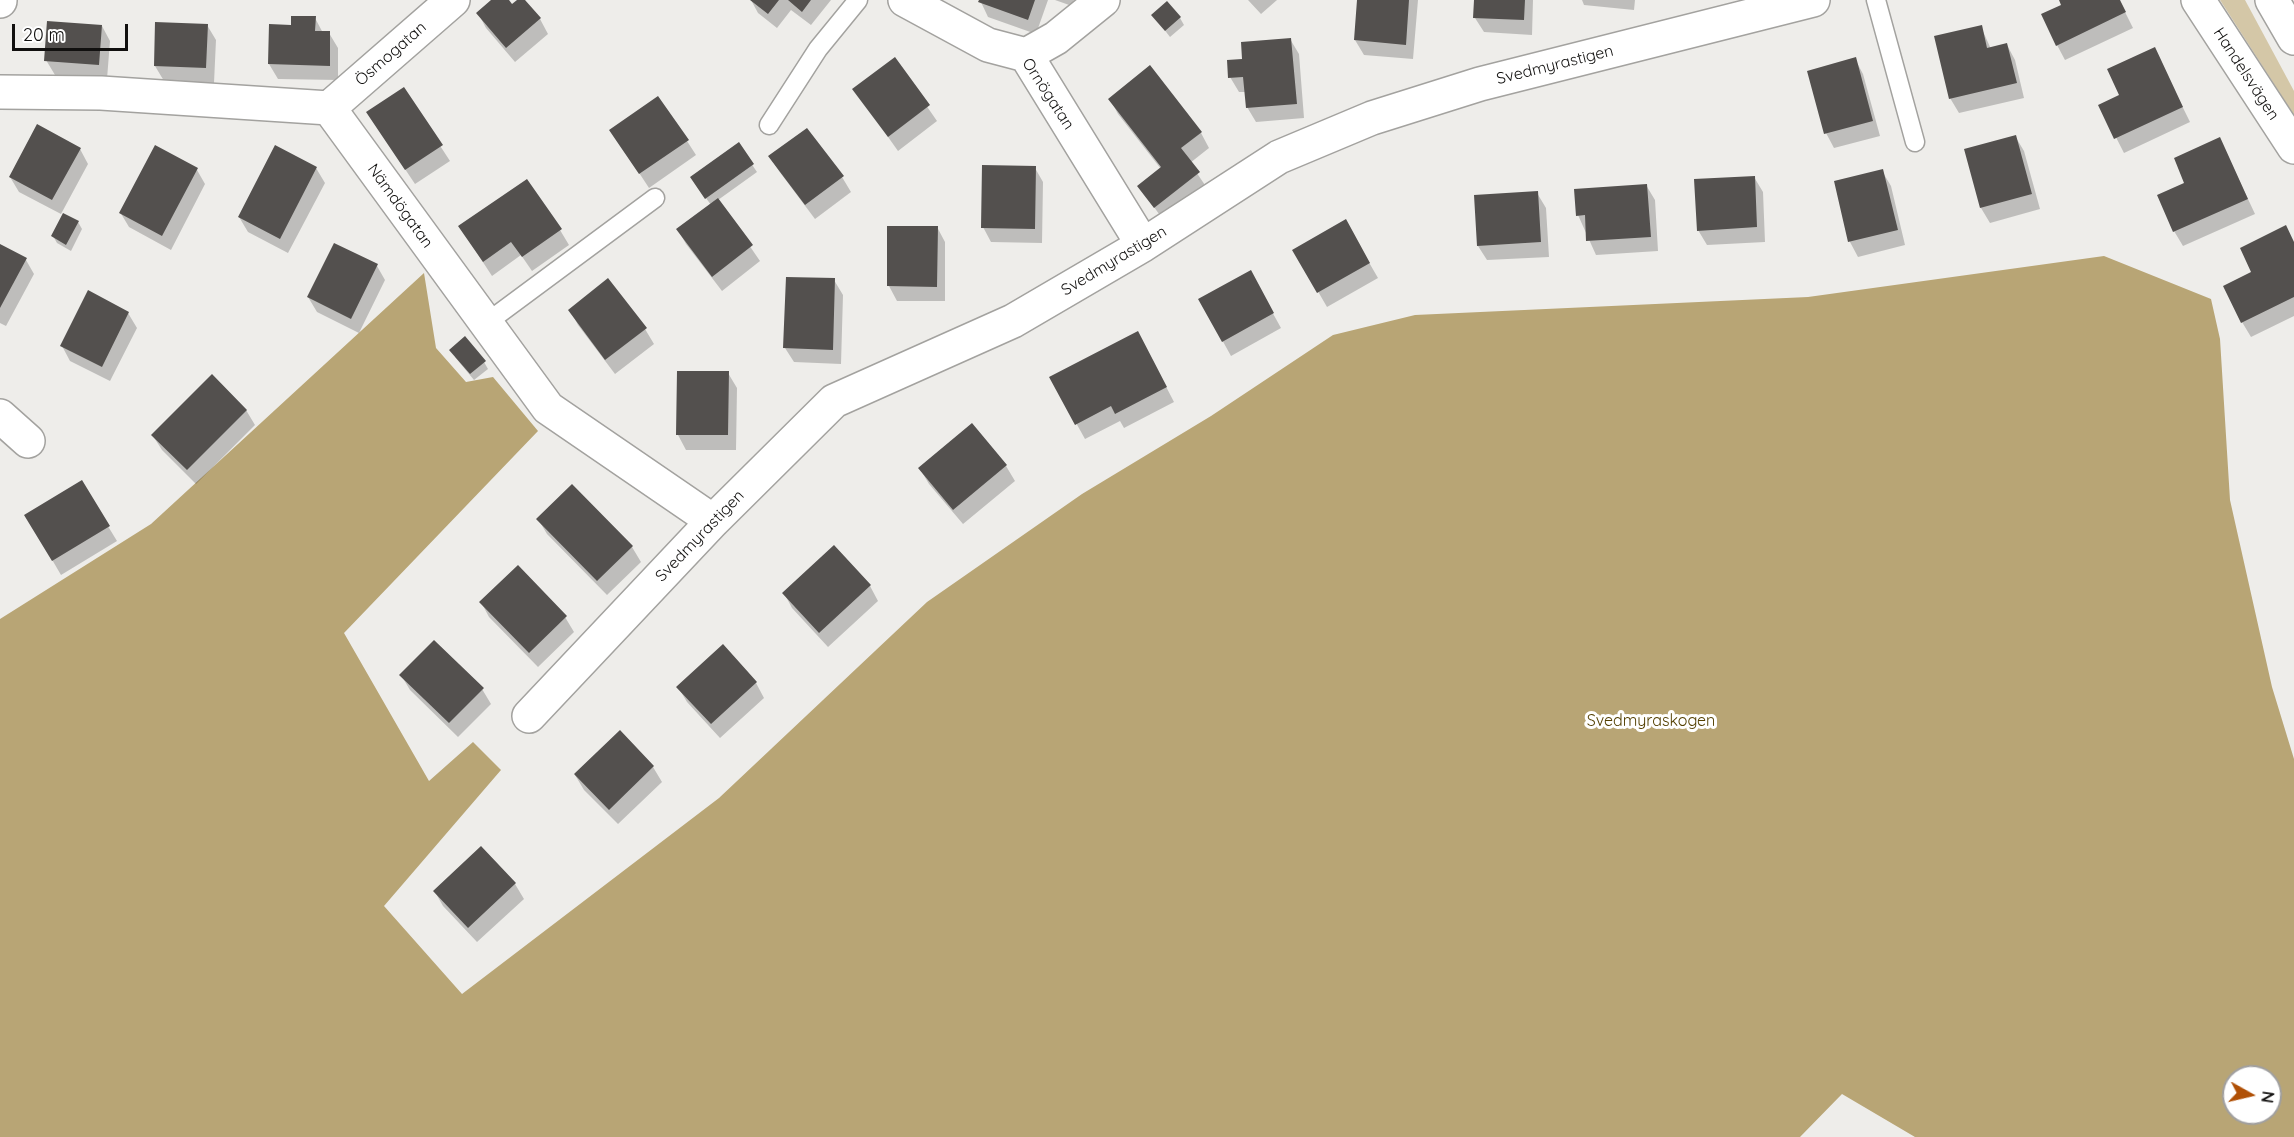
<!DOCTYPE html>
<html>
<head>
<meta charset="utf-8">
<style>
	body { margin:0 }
	#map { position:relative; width:2294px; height:1137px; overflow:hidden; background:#eeedea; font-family:Quicksand,sans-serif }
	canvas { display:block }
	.north { position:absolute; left:2222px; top:1065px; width:60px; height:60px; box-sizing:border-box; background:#fff; border:2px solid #a09f9f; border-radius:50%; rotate:98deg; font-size:16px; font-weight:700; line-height:24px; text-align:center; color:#11100f }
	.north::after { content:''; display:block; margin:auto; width:21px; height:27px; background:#b05006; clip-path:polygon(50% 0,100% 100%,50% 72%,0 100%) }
	.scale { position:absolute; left:12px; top:24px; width:116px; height:27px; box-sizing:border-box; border:3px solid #11100f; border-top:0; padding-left:8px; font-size:18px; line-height:21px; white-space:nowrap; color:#11100f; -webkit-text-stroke:4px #fff; paint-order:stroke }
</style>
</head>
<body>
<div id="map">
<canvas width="2294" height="1137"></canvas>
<div class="north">N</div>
<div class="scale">20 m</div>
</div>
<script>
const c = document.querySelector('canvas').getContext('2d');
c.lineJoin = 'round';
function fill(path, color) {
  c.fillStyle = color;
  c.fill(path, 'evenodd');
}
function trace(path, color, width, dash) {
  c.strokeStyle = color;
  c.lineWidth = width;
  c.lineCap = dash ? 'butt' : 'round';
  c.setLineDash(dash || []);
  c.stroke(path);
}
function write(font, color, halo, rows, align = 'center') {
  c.font = font + ' Quicksand,sans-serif';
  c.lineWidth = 6;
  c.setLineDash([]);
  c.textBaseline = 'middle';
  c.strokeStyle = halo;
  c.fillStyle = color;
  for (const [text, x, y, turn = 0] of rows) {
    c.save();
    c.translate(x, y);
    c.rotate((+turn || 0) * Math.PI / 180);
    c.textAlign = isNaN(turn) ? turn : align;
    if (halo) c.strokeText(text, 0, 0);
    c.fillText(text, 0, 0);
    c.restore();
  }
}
fill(new Path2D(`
	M2220,0H2245L2294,91V115Z`), '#d4c7a7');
fill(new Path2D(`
	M2104,256L2211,299L2220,339L2230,500L2272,687L2294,759V1137H1915L1842,1094L1800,1137H0V619L151,524L424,273L436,348L466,382L493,377L538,431L344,633L429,781L473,742L501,770L384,906L462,994L719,798L927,602L1082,494L1211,416L1333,335L1415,315L1808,297ZM2234,1077H2270V1113H2234Z`), '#b8a575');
fill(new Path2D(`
	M493,0H507L512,6L520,0H524L540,19L548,34L515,62L486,28L478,13Z
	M751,0H831L811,25L791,10L777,28L758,13Z
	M980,0H1048L1036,34L988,17Z
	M1055,0H1074L1072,6Z
	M1248,0H1277L1261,14Z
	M1359,0H1418L1413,59L1364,55L1355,40Z
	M1476,0H1533L1532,35L1484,32L1475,18Z
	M1582,0H1635L1634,10L1584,5Z
	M2060,0H2119L2133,28L2065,60L2057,45L2063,5Z
	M1153,15L1180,18L1184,25L1170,37Z
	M315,18L323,33H329L338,48V80L278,79L269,64L270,26H293Z
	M207,25L216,40L214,83L164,81L155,66Z
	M102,26L110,41L107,79L55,75L46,60Z
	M1981,27L1991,49L2007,45L2015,60L2024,98L1959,113L1950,98Z
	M1290,39L1299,54L1304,118L1256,122L1247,107L1246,92H1239L1230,77L1244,60Z
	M2154,49L2190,122L2124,153L2100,106L2121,96Z
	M894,59L937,121L898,151L854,89Z
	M1855,59L1863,74L1880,136L1834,148L1826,133Z
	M403,89L450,161L415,184L377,127Z
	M1110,99L1201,133L1209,148L1190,163L1207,188L1164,221L1139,186L1161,169L1118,114Z
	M611,130L687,141L696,155L649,188Z
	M806,130L842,177L851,192L815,219L779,171L770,157Z
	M2015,136L2024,151L2040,209L1990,223L1981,208L1965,150Z
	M2220,139L2255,214L2183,246L2174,231L2186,183Z
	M738,144L757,172L718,200L760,261L722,291L686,244L678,230L711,205L696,184Z
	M80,149L88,164L61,214L19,192L10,177Z
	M316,168L325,183L288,253L248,232L239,217Z
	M1035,168L1043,182L1042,243L991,242L983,227Z
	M197,170L205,184L171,250L129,227L120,212Z
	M1882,171L1891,186L1905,245L1858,257L1850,242L1835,182Z
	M1754,177L1763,192L1765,242L1707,245L1698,230Z
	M1646,185L1655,200L1658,251L1596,255L1578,215Z
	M1537,193L1546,208L1549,257L1487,260L1478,246Z
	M1345,221L1378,278L1327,307L1294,250Z
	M78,222L82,229L71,251L57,243L53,236Z
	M460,227L560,230L569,245L532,271L521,255L492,276Z
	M937,227L945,242V301H897L889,286Z
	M2294,243V316L2251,337L2242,322Z
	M0,245L26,260L34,274L6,326L0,323Z
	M377,266L385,280L359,333L317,312L308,297Z
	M1250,272L1281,328L1231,356L1200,300Z
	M834,280L843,295L841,364L794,362L785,348Z
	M570,310L645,329L654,344L615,374L578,325Z
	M128,313L137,328L110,381L70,361L62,346Z
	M1146,348L1174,402L1124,428L1120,421L1085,439L1051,378Z
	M455,357L484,362L488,369L474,380Z
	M728,373L737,388L736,450H686L678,435Z
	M246,410L255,425L196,484L162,450L153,436Z
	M972,425L1006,466L1015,481L963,524L929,484L920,469Z
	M81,482L117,541L61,575L26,515Z
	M572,486L632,547L641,562L607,595L547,534L538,519Z
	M870,586L878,601L828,647L792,608L784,593Z
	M481,602L565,617L574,632L538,667L489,617Z
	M401,675L482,689L491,704L458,737L410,690Z
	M756,683L764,698L720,738L687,702L678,687Z
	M653,767L662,782L618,824L584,790L575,775Z
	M481,848L515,884L524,899L477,942L443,906L435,892Z`), '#0003');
fill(new Path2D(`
	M491,0H509L512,4L517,0H525L541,18L506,48L476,13Z
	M750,0H779L768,14Z
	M788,0H811L802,12Z
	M979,0H1035L1028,20L978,2Z
	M1357,0H1409L1406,45L1354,40Z
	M1474,0H1525L1524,20L1473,18Z
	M2059,0H2120L2126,12L2056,46L2041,14L2061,5Z
	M1167,1L1181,17L1165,31L1151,15Z
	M291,16H316L315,31H330V66L268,64L269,24L291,25Z
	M47,21L102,25L99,65L44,61Z
	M155,22L208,24L206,68L154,66Z
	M1982,25L1987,48L2007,43L2017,83L1949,99L1934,36Z
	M1291,38L1297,104L1246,108L1243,77L1228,78L1227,60L1242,59L1241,42Z
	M2155,47L2183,107L2114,139L2098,105L2119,95L2107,69Z
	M895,57L930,105L888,137L852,89Z
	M1856,57L1873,121L1824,134L1807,71Z
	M1150,65L1202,132L1181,148L1200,172L1154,208L1137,186L1161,167L1108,99Z
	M404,87L443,145L405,170L366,112Z
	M658,96L689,140L639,174L609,130Z
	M37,124L81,148L52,200L9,177Z
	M807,128L844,176L805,205L768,156Z
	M2016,135L2032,194L1980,208L1964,149Z
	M2220,137L2248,199L2173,232L2157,195L2184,183L2174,158Z
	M739,142L754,164L705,199L690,177Z
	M155,145L198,168L162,236L119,213Z
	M275,145L317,167L280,239L238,217Z
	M982,165L1036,166L1035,229L981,228Z
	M1883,169L1898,230L1848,242L1834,181Z
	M1755,176L1757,227L1697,231L1694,179Z
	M527,179L562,229L522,257L511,242L483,262L458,226Z
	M1647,184L1651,237L1586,241L1585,215L1576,216L1574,189Z
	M1538,191L1541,242L1477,246L1474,195Z
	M718,198L753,245L712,277L676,229Z
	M63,213L79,221L66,245L51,236Z
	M1346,219L1370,263L1317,293L1292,250Z
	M2286,225L2294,242V297L2241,323L2223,286L2251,272L2240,248Z
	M887,226H938L937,287L887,286Z
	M334,243L378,264L351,319L307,297Z
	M0,244L27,258L0,308Z
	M1251,270L1274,313L1222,342L1198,299Z
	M786,277L835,278L833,350L783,348Z
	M608,278L647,328L605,360L568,310Z
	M88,290L129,312L102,367L60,346Z
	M1138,331L1167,387L1115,414L1111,406L1075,425L1049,377Z
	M465,336L486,361L470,374L449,350Z
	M677,371H729L728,435H676Z
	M212,374L247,410L187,470L151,435Z
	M972,423L1007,465L953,510L918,468Z
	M82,480L110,526L52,561L24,515Z
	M572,484L633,546L597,581L536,519Z
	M834,545L871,585L819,633L782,593Z
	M518,565L567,616L529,653L479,602Z
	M434,640L484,688L449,723L399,675Z
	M723,644L757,682L711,724L676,687Z
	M620,730L654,766L609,810L574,774Z
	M481,846L516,883L468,928L433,891Z`), '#53504e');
const lane = new Path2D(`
	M1876,0L1915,142
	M769,125L818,49L858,0
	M485,324L655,198`);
const street = new Path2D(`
	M905,0L988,45L1026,55L1143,245
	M2198,0L2294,147
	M2272,0L2294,38
	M0,1V0
	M1026,55L1056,38L1103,0
	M0,92L101,93L329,108L548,408L713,521
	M329,108L453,0
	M0,416L28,441
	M529,716L713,521L834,401L1013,321L1143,245L1279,157L1372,118L1480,84L1813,0`);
trace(lane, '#a3a29f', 21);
trace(street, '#a3a29f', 36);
trace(lane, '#fff', 18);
trace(street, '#fff', 33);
write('16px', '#11100f', '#fff', [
	["Ösmogatan",391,54,-41],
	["Svedmyrastigen",1555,65,-14],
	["Handelsvägen",2246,74,57],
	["Ornögatan",1048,94,57],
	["Nämdögatan",400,206,54],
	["Svedmyrastigen",1114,261,-31],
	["Svedmyrastigen",700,536,-46]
]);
write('16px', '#533f00', '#fff', [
	["Svedmyraskogen",1651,721]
]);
</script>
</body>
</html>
